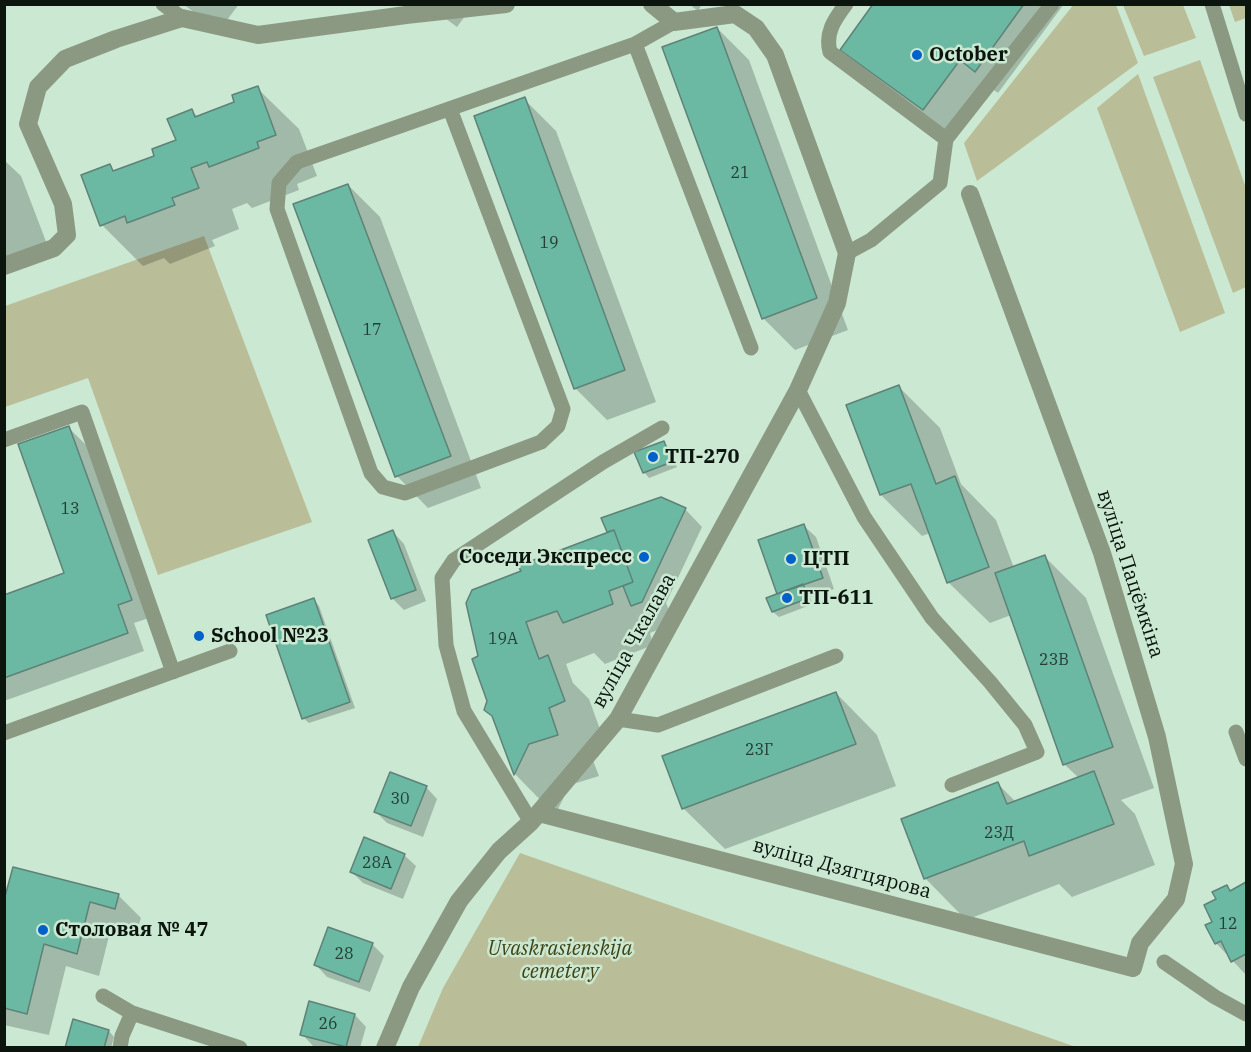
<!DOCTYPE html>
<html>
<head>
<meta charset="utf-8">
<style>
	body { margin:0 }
	#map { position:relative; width:1251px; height:1052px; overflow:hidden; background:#cae8d2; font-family:"IBM Plex Serif",serif }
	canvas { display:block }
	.frame { position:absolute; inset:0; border:6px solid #0b150e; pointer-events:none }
</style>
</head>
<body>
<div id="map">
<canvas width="1251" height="1052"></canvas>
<div class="frame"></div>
</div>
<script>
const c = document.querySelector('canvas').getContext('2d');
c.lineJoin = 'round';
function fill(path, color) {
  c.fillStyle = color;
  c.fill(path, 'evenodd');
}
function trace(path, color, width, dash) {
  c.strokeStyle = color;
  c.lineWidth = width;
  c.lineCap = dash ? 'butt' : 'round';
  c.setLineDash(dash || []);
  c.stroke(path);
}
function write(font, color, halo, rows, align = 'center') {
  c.font = font + ' "IBM Plex Serif",serif';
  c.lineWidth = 5;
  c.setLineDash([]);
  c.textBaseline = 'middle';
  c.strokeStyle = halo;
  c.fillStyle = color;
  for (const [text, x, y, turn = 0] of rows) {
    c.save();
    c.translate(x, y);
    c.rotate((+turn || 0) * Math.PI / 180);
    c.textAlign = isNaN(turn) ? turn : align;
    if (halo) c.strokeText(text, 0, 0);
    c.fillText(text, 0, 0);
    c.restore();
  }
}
fill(new Path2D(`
	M1074,4L1116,5L1138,63L977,181L964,143Z
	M1123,5H1183L1196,38L1144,56Z
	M1229,5H1246V18L1235,22Z
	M1200,60L1246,188V287L1233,293L1153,77Z
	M1138,74L1225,313L1180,332L1097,108Z
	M204,236L312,522L158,575L88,378L5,407V306Z
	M520,853L1076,1047H418L443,988Z`), '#babe98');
fill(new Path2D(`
	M183,4H239L219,31Z
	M419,4H474L457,27L437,12Z
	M689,4H702L698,11Z
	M875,4H1064L998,93L983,82L946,132L865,72L842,49Z
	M717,28L749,60L848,330L795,350L763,318Z
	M257,88L299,129L317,176L297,184L299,190L252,208L247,203L232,209L239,229L212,240L215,246L170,264L164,258L143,266L102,225L109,166L115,172L156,156L177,141L192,111L198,117L236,103Z
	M524,99L556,131L656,402L607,420L575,388Z
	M4,160L21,176L50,252L4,268Z
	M348,185L380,217L481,488L428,508L397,476Z
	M899,387L940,428L961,484L996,520L1014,568L1045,557L1086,598L1154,788L1121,800L1135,814L1155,865L1072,897L1059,884L966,920L925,878L998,784L1016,802L1079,778L1064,764L1011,615L990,623L948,582L930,533L922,536L881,495Z
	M69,428L86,445L149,618L134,623L144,651L4,701V597L66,574Z
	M664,443L669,448L677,467L649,478L644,472Z
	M685,509L702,527L666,603L674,623L650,633L653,645L605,664L594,653L566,664L573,683L589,699L605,743L589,750L599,776L570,785L555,815L515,774L489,701L480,657L523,571L610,533L608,531Z
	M804,526L816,537L834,589L810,597L813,604L779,617L773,612Z
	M393,532L404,544L426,601L404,610L392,598Z
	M314,600L319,606L355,708L309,723L303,718Z
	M836,693L877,735L896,786L725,849L683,808Z
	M426,787L437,799L423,837L387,823L376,812Z
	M404,855L416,866L403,899L363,883L352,872Z
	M1246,884V975L1216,943L1214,922L1218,899L1226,887L1231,892Z
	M118,895L141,918L137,930L112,924L99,976L66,966L49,1035L4,1025V907Z
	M372,944L384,956L370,992L327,977L316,965Z
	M355,1015L366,1027L360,1048H319L313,1046L302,1034Z
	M109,1031L114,1037L111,1048H66Z`), '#0003');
const building = new Path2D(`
	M873,4H1024L975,72L960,60L923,110L840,50Z
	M717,27L817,298L762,319L662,47Z
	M258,86L276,135L257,142L259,148L209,167L207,162L191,168L199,188L172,198L175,205L127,223L125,216L100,226L81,175L110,164L113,171L154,156L152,149L176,140L167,119L192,109L195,117L234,102L232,95Z
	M525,97L625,370L574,389L474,116Z
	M348,184L451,456L395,477L293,204Z
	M899,385L936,484L955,476L989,567L947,583L911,484L880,495L846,405Z
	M69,426L132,600L118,605L128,633L4,678V595L64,573L18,444Z
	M664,441L672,462L643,473L634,452Z
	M661,497L686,508L642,602L631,606L623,586L633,582L614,530L607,532L601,518Z
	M804,524L823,578L777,594L758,540Z
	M393,530L416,590L391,599L368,540Z
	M614,530L633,582L609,591L613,604L563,623L557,611L526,622L539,659L548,655L565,701L549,708L558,735L529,744L514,775L492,716L484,710L487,701L472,659L478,656L466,603L472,590L521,571L518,566Z
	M1045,555L1113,747L1063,765L995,573Z
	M803,584L809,598L772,612L766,598Z
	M314,598L350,702L302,719L266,615Z
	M836,692L856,744L682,809L662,756Z
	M1094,771L1114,824L1029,856L1024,841L924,879L901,819L998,782L1007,804Z
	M390,772L427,786L411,826L374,812Z
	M364,837L405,854L391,889L350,872Z
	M13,867L119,894L115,909L90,902L77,954L44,944L27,1014L4,1008V900Z
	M1246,882V954L1231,962L1221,941L1215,944L1205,925L1212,922L1204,905L1216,899L1212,892L1227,885L1230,891Z
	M328,927L373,943L359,982L314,965Z
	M309,1001L355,1014L346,1047L300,1035Z
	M73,1019L109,1030L104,1048H65Z`);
fill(building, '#6cb9a3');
trace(building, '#5e8277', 1.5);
trace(new Path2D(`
	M163,4L182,18
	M846,4C834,20 825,33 830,52L946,139L1052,4
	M1212,4L1246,114
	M635,44L751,348
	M450,109L563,409L558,426L541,442L405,493L383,487L371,473L277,209L279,183L297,162L635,44L674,22
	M847,253L871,240L940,183L946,139
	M798,390L864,517L932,618L990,682L1025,725L1037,752L952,785
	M4,440L82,412L173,672
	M618,719L658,725L836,656
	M1236,732L1246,759
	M4,733L230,651
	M531,822L464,711L446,645L442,578L454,560L603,462L662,428
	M1164,962L1215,997L1246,1014
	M103,996L132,1013L240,1048
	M120,1048L122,1036L132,1013`), '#8b9982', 15);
trace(new Path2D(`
	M4,266L54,248L67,235L63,204L28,124L38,87L65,59L116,39L182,18L258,35L406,15L506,4
	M539,813L1133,968L1140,943L1176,899L1184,864L1157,737L1102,553L970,194
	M385,1048L411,987L459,901L499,851L531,822L618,719L798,390L837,303L847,253L775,55L756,28L735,14L674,22L652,4`), '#8b9982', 18);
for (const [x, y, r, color] of [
	[917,55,6,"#0061ca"],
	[653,457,6,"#0061ca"],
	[644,557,6,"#0061ca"],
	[791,559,6,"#0061ca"],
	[787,598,6,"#0061ca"],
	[199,636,6,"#0061ca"],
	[43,930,6,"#0061ca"]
]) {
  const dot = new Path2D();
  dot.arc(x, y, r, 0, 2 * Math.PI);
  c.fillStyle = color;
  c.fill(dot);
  trace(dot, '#cae8d2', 2);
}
write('16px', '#233e33', null, [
	["21",740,173],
	["19",549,243],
	["17",372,330],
	["13",70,509],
	["19А",503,639],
	["23В",1054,660],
	["23Г",759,750],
	["30",400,799],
	["23Д",999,833],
	["28А",377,863],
	["12",1228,924],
	["28",344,954],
	["26",328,1024]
]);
write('bold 20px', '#0b150e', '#cae8d2', [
	["October",929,55],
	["ТП-270",665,457],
	["Соседи Экспресс",632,557,"right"],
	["ЦТП",803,559],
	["ТП-611",799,598],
	["School №23",211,636],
	["Столовая № 47",55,930]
], 'left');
write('20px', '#0b150e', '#cae8d2', [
	["вуліца Пацёмкіна",1130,574,72],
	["вуліца Чкалава",634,641,-61],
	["вуліца Дзягцярова",842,869,15]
]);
write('italic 20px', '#414313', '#cae8d2', [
	["Uvaskrasienskija",560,949],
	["cemetery",560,972]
]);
</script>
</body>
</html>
